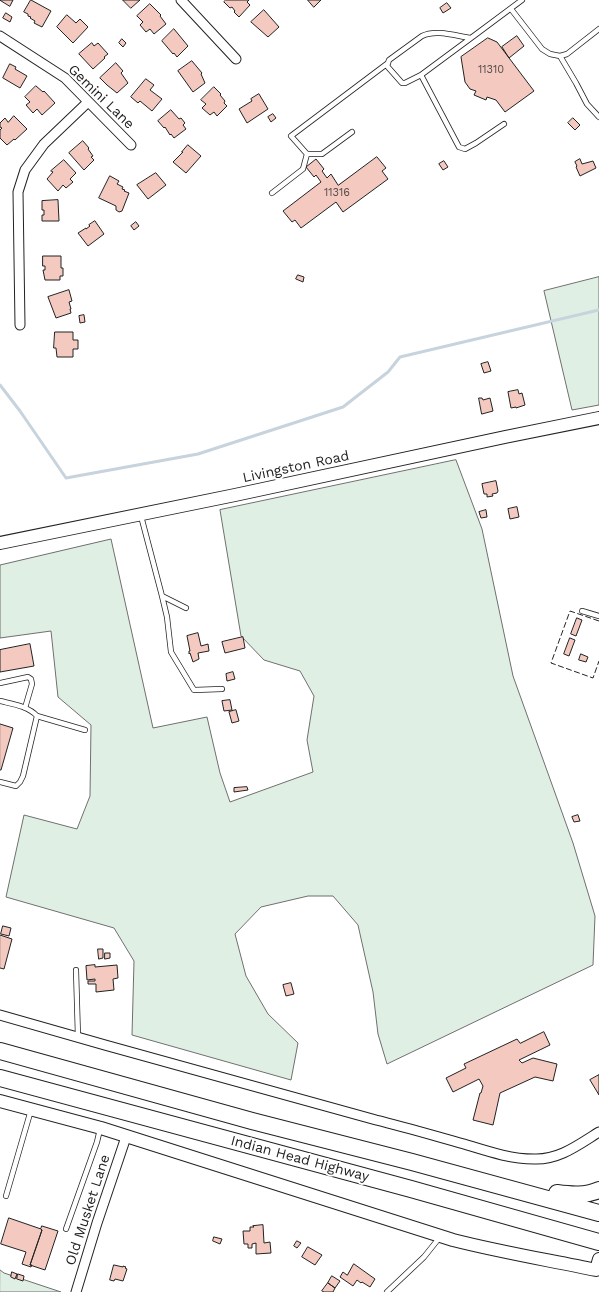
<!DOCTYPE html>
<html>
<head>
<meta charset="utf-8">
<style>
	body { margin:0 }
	canvas { display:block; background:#fff }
</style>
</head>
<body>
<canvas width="599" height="1292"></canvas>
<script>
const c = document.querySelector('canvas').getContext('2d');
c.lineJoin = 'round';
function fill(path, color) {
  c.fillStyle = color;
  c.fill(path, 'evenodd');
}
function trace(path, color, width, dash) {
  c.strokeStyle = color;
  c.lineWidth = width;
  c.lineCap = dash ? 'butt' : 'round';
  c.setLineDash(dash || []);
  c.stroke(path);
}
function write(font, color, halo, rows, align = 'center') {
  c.font = font + ' "Work Sans",sans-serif';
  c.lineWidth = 4;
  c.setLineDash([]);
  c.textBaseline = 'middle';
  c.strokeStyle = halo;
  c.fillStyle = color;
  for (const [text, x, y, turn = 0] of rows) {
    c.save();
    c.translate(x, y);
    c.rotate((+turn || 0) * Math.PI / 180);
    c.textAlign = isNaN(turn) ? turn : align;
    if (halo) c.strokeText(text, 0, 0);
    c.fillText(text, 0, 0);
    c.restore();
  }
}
const green = new Path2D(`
	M599,277V405L572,410L544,291Z
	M456,460L482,529L513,676L573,843L595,916L593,965L387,1064L378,1034L373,992L358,925L333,896H308L261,907L235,934L246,976L268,1014L298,1043L291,1080L132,1035L134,961L114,928L6,897L24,815L77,829L90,796L91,725L58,697L51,631L0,638V565L111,539L153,728L207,717L220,773L230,802L313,772L307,740L314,696L300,671L264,660L241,636L220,510Z
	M0,1270L4,1273L61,1292H0Z`);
fill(green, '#e0efe3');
trace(green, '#6f6f6f', 1);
trace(new Path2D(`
	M0,385L20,411L66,478L198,454L343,407L388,372L400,357L599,310`), '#c7d3dd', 3);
const building = new Path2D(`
	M0,0H13L10,6Z
	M31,0L51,11L42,27L34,23L35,21L30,18L31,17L28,16V14L24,12Z
	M123,0H140L131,8Z
	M226,0H249L247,2L250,5L239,17L234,12L235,11L232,7L230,8L224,2Z
	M308,0H321L314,7Z
	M447,3L451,8L443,13L440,8Z
	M150,4L161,15L160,16L166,24L154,34L150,29L146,32L140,25L143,22L137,16Z
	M264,10L279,27L268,37L251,22Z
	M6,13L12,17L10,22L3,18Z
	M67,15L76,23L80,19L88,27L73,43L57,27Z
	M174,29L188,46L177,57L174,53L173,54L162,41Z
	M517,36L524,46L509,58L502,47Z
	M488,38L497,42L534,91L505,112L496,100L487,97L486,100L474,95L476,91L470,89L465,82L461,57Z
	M122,39L126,43L123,47L119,43Z
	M92,43L94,46L98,43L108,54L104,57L105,58L93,69L79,54Z
	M192,61L202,73L201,74L205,83L193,92L178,71Z
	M116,63L123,71L121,73L128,83L117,93L107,85L100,78Z
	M10,64L16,67L15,69L27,76L20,88L3,78Z
	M146,79L154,85L150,90L162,99L152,111L140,101L138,103L131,97Z
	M36,86L43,92L44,91L55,103L42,115L37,109L33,113L26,105L30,102L25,97Z
	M214,87L221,94L220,95L225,101L224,103L227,106L217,116L214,112L210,115L202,108L206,104L201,100Z
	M259,94L268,109L247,123L239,109L252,101L251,99Z
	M171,110L179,119L181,118L185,123L183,125L186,129L174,138L171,134L170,135L165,127L164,128L158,121Z
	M273,114L276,118L271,122L268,117Z
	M14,116L27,129L15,140L14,139L7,145L0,138V130L2,128L0,127V123L5,118L8,122Z
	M573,118L580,125L575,130L568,123Z
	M83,141L89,148L88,149L93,156L91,157L94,160L84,170L69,153Z
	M188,145L201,156L186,173L173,162L183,152H182Z
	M377,157L386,168L382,171L388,179L343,212L336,202L301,228L295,220L292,222L283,211L321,182L316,175L314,177L306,167L316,159L324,169L322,171L327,178L331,174L338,185Z
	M580,159L582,164L593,161L596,168L580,176L576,167L577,166L575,162Z
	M64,160L76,173L70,179L73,182L66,188L63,185L58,191L47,179L53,172L51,171Z
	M444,161L448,167L443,170L439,164Z
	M156,173L166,185L148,199L137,185Z
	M110,176L119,181L117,184L123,187L122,189L125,190L124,191L129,193L122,211L119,212L116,210V206L99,198Z
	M58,200L59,221H42V215H44V210H42V201Z
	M95,221L104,234L88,246L78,233L86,228V229L90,226L89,225Z
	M136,222L139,226L134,230L131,226Z
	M43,256H61V268H63V276H60V280H45L43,270H45V266H43Z
	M298,275L304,277L303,282L296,279Z
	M69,290L72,301L69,302L71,309H70L71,313L56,318L48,297Z
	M84,315L85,322L80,323L79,316Z
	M55,332H73V340H78V349H73V357H57L56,348H54Z
	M488,362L491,371L484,373L481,364Z
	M518,390L519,394L522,393L525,405L516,408V407L511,408L508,392Z
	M479,398H482L483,400L490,398L493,411L482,414Z
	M496,481L498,491L497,493L492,494L493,496L487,497V494H484L482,484Z
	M517,507L519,517L510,519L508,509Z
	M486,510L487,517L481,518L479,512Z
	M577,618L582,620L576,636L571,634Z
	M198,633L201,646L208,644L209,651L198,653L199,659L193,662L190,653L189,654V651H190L187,636Z
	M243,637L245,648L225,653L222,642Z
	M570,638L575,640L569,656L564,654Z
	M30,644L34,666L0,672V650Z
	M581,654L588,657L586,662L579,660Z
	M233,672L235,679L227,681L226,674Z
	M230,700L232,710L224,711L222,701Z
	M236,710L239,721L232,723L229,712Z
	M0,724L13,728L1,770H0Z
	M247,787L248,790L234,792V788Z
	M578,815L580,821L574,822L572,817Z
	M3,926L11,928L9,936L1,934Z
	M0,935L12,939L4,969L0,968Z
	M98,949H103V958L99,959Z
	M105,953H110V958L105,959Z
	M95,965V967L117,965L118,978L113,979L114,990L96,992V984H88V981H95V979L87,980L86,966Z
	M291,983L294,994L286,996L283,985Z
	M544,1032L550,1045L519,1060L522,1063L533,1058L557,1064L553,1081L535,1077L500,1093L493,1125L473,1120L480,1093H481L483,1086L479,1079L453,1092L446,1078L466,1068L464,1064L517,1039L520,1043Z
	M599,1075V1095L590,1080Z
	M9,1218L41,1229L42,1230L30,1265H32L31,1267L22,1264L26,1252L1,1244Z
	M263,1225L264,1243L270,1242L271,1253L256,1254V1243L252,1244V1248H248V1244H244L243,1231H250V1227H254L253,1226Z
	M42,1226L58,1231L45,1270L30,1265L42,1230L41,1229Z
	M214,1237L222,1239L220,1244L213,1241Z
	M297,1241L301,1243L297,1248L294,1246Z
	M308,1247L322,1255L315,1265L302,1257Z
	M354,1264L375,1279L370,1287L362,1282L361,1283L357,1280L353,1286L340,1277L343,1272L347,1275Z
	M114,1265L123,1267V1266L126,1267L125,1268L127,1269L123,1281L115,1279L114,1281L110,1280Z
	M12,1272L17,1274L15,1279L11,1277Z
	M18,1274L24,1276L23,1281L17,1279Z
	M332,1276L340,1281L335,1288L328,1283Z
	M328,1283L335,1288L333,1292H324L322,1291Z`);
fill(building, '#f3c9c0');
trace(building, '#222', 1);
const lane = new Path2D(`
	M511,9L542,49L550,54L560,56L567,54L599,29
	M560,56L576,83L587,104L599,117
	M421,75L471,38
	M504,124L476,143L465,149L459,147L421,75L405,83H402L387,66L389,60L422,36C436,29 456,36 471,38L522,0
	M352,132L322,154H307L291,136L388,63
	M272,193L303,169L307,154
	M141,516L162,596L186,608
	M162,596L167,617L171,652L194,690L222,689
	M582,611L599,616
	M0,683L28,677L31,679L32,684L25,708
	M0,701C12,704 28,706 37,716L23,776L20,782L16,786L0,782
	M37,716L85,730
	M76,970L78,1037
	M6,1196L31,1110
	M66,1229L97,1142L100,1129
	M387,1292L424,1257L440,1237`);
const street = new Path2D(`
	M181,0L236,59
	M0,36L65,78L131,145
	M20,325L18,192L25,170L44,144L88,102
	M0,1015C125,1051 250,1086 376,1120C405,1127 435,1136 464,1144C487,1151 510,1159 534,1159C559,1160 578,1145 599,1132
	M76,1292L97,1223L126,1137`);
const secondary = new Path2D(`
	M0,543L235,495L505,437L599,418
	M0,1101L101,1128L453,1240C500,1252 548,1260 596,1270L599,1259`);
const highway = new Path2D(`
	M0,1051L252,1121L412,1162L599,1213
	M0,1078L411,1189L599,1242
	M557,1193C572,1195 585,1196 599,1190`);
trace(lane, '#222', 6);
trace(street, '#222', 11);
trace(secondary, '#222', 14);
trace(highway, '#222', 18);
trace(lane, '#fff', 4.5);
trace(street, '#fff', 9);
trace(secondary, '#fff', 12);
trace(highway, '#fff', 16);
trace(new Path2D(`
	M599,621L570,611L551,663L593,678L599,661`), '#222', 1, [6, 2.5]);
write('11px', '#564c4a', null, [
	["11310",491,70],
	["11316",337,193]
]);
write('14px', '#222', '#fff', [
	["Gemini Lane",101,97,44],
	["Livingston Road",296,467,-12],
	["Indian Head Highway",300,1159,15],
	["Old Musket Lane",88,1210,-72]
]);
</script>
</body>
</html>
